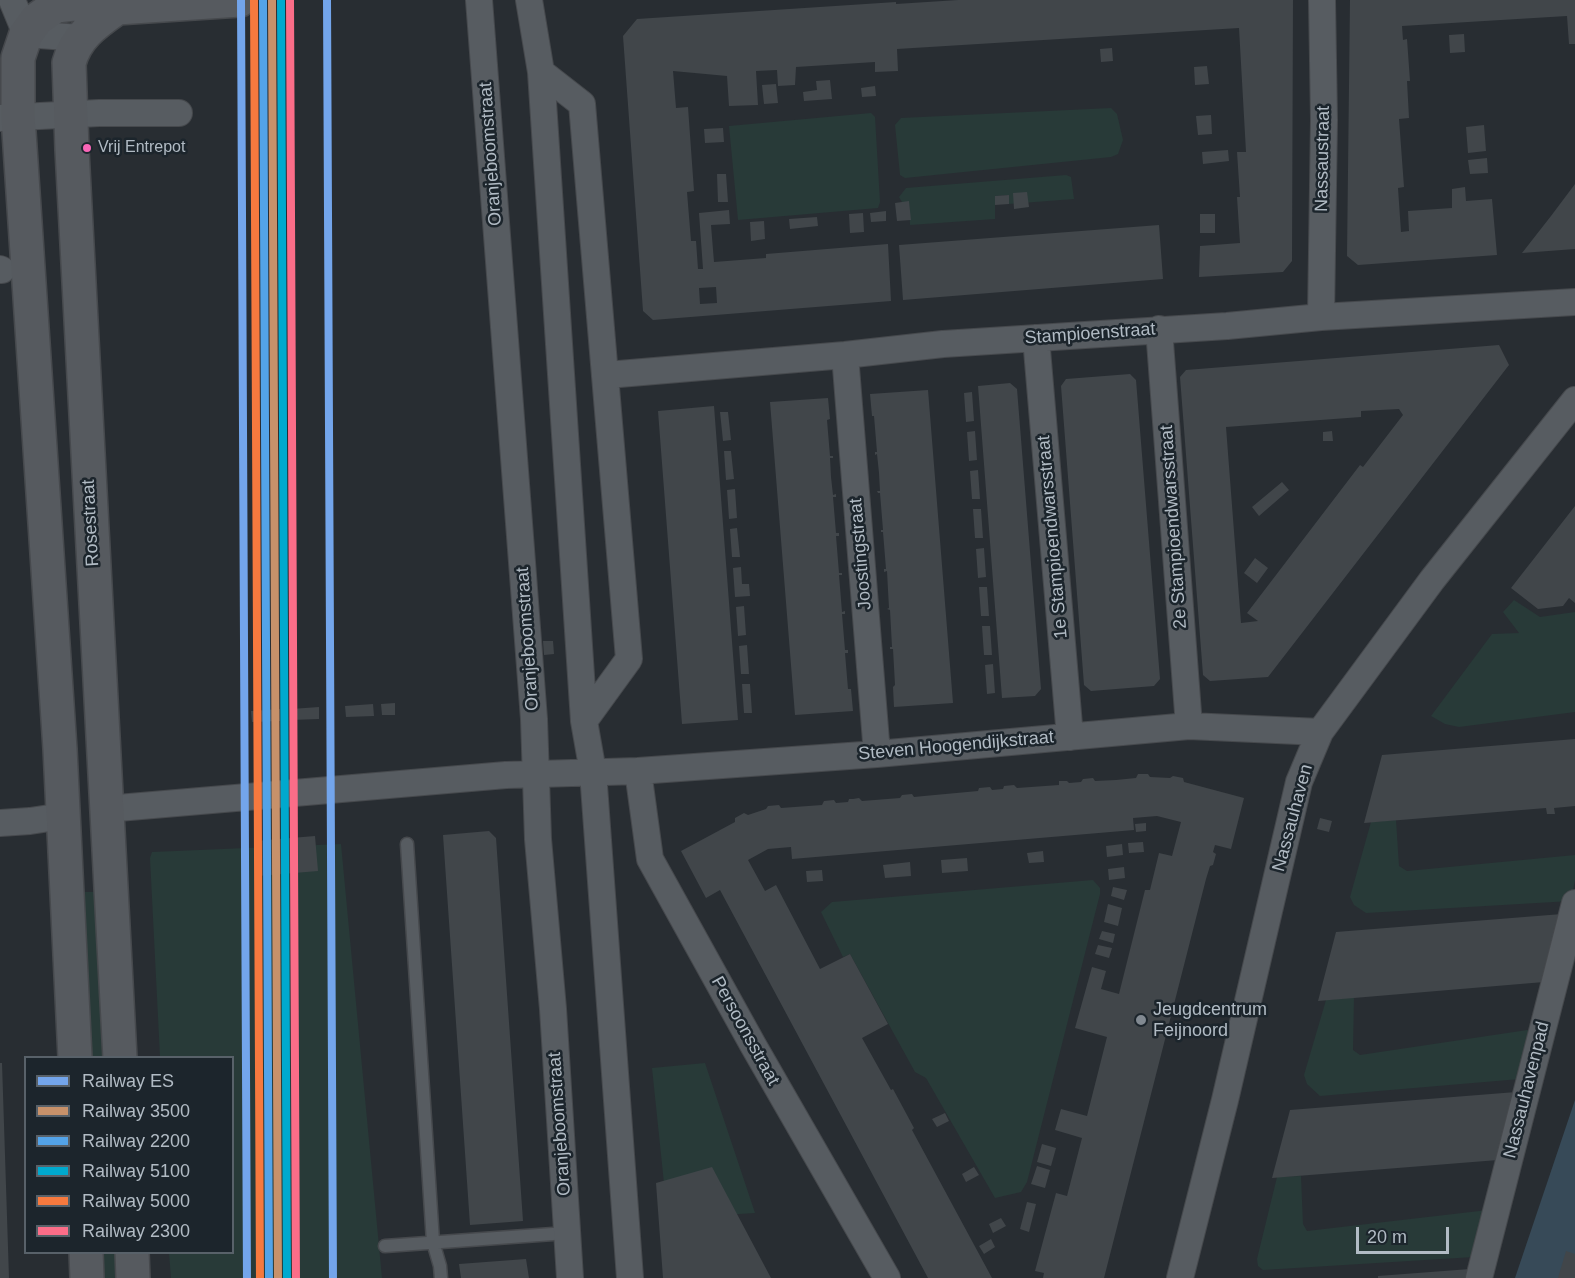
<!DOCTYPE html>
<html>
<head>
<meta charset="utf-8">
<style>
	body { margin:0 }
	#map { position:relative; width:1575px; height:1278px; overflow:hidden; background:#282d32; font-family:Helvetica,sans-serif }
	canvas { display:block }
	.legend { position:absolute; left:24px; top:1056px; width:210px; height:198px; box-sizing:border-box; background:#1c252c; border:2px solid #586169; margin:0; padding:8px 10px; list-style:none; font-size:18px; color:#b1bbc4 }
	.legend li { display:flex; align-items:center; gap:12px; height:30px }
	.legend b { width:30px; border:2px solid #586169 }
	.scale { position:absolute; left:1356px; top:1227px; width:93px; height:27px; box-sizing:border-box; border:3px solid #b1bbc4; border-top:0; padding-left:8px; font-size:18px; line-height:21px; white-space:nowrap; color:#b1bbc4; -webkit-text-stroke:4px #1c252c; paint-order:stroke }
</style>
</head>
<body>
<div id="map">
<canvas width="1575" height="1278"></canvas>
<ul class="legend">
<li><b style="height:8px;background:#73a5eb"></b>Railway ES</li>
<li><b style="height:8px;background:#c7916a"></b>Railway 3500</li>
<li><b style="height:8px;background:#53a3e8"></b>Railway 2200</li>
<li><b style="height:8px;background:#00a9ce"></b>Railway 5100</li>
<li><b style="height:8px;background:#f6793e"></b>Railway 5000</li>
<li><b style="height:8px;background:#fb6d88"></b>Railway 2300</li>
</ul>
<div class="scale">20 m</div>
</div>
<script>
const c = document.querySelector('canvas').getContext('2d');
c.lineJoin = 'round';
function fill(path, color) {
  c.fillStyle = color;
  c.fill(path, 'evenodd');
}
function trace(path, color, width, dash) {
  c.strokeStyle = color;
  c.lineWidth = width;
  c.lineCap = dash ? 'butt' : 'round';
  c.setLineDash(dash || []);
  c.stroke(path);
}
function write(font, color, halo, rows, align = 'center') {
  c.font = font + ' Helvetica,sans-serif';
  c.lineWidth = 5;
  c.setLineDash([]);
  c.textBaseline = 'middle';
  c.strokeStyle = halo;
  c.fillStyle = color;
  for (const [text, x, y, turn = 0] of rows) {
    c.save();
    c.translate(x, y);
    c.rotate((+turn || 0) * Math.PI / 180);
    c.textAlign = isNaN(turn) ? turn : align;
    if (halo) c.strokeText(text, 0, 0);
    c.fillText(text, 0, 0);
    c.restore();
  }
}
fill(new Path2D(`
	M1111,108L1117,114L1123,140L1118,154L1111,157L905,178L900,175L895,125L901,118Z
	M871,113L875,117L880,202L878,208L738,220L729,126Z
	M1066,175L1071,177L1074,199L1009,204V195L995,196V219L910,225L909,202H902L899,197L906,188Z
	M1514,600L1540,617L1575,612V712L1459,727L1445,724L1431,716L1492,634L1519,633L1503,612Z
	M1396,820L1399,866L1407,871L1575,855V880L1571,901L1366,913L1354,905L1350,897L1371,822Z
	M341,844L382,1278H171L169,1253L232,1252V1058L160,1057L150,858L152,852Z
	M1093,880L1100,888V894L1027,1182L1021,1192L995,1198L926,1078L915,1072L850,954L843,957L821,912L832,902Z
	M79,892H100L110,1057H87Z
	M1354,997L1353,1050L1360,1055L1534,1029L1520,1079L1320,1096L1307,1084L1304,1075L1326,1000Z
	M705,1063L755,1213L707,1216L670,1241L652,1068Z
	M1301,1176L1303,1224L1307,1231L1488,1210L1474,1257L1263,1270L1258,1266L1257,1259L1277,1177Z
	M97,1253H120L121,1278H98Z`), '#283a38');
fill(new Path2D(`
	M1575,1100V1278H1515Z`), '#374a58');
fill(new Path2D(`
	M958,0H1293L1292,261L1283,272L1199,277L1200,246L1240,243L1237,197H1240L1237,152H1246L1239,28L897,49L898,71L875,72V62L796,67L795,85L778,86L777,70L756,71L758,105L729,106L727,76L673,71L676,108L688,107L694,191L687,192L691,241H696L698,269H703L699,213L729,210L730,224L711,225L714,262L766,258V254L888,244L891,301L653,320L643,311L623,36L637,19L896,2V4ZM716,287L717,303L700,304L699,288Z
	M1350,0H1575V44H1569L1567,16L1402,26L1403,40L1407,39L1410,81H1407L1409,118L1399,119L1404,187L1398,188L1401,232L1409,231L1408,211L1452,208V189L1465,187L1466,201L1492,199L1497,255L1358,265L1347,256Z
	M1464,34L1465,52L1450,53L1449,35Z
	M1112,48L1113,61L1101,62L1100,49Z
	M1207,66L1209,84L1195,85L1194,67Z
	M830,80L832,99L804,101L803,92L817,90L816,81Z
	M776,84L778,103L764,104L762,85Z
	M875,86L876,96L862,97L861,88Z
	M1211,115L1212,134L1198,135L1196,116Z
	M1484,125L1486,151L1468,153L1466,127Z
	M723,128L724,142L705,143L704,129Z
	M1228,150L1229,161L1203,164L1202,152Z
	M1487,158L1488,173L1470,174L1468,160Z
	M717,174H726L728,202H718Z
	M1575,184V249L1522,253L1551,216Z
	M1027,192L1029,207L1014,209L1013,193Z
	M1009,195V204L995,205V196Z
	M909,201L911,220L897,221L895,203Z
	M886,211V221L871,222L870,213Z
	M863,213L864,232L850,233L849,214Z
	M1200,214H1215V233H1200Z
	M817,217L818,226L790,229L789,219Z
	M764,221L765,239L751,241L750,222Z
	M1159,225L1163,279L903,300L899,245Z
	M1499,345L1509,365L1268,677L1210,681L1203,675L1180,377L1186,370ZM1399,409L1403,415L1363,467L1360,465L1247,613L1258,621L1241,623L1226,427L1361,417V411Z
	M1130,374L1136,380L1160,679L1154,686L1091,691L1084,685L1061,386L1066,379Z
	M1010,383L1017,389L1041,689L1035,696L1002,698L978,386Z
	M928,390L953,703L894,707L893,687L895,685L893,649H890V647H892L890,610L887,609L889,608L888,590L887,571L884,572V569H886L883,532H881V530H883L880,493H878L877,491H880L879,473L877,454L875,455V452H877L874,416H872L870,394Z
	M972,392L974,421L966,422L964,393Z
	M828,398L830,419L827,420L830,456H833V458H830L831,477L833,495L836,494V497H833L836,533H839V536H836L839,573H842V575H839L842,612L845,611V614H842L845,650H848V653H845L848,689H851L853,711L795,715L770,402Z
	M714,406L738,720L682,724L658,411Z
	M720,412H728L731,440L723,441Z
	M975,431L977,460L969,461L967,432Z
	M1332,431L1333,441H1323V432Z
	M724,451H731L734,479L726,480Z
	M978,470L980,499H972L970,471Z
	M1282,482L1289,490L1259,516L1252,507Z
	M735,489L737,518L729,519L727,490Z
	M1575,506V603L1569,598L1563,606L1538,609L1511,588Z
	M973,509H981L983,538H975Z
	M737,528L740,557H732L730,529Z
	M984,548L986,577L978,578L976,549Z
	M1255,558L1268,568L1257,583L1244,573Z
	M741,567L742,584H749L750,596L735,597L733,568Z
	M979,587H987L989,616H981Z
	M744,606L746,635L738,636L736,607Z
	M982,626H990L992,655H984Z
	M543,641H553L554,654L544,655Z
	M747,645L749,674H741L739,646Z
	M993,664L995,693L987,694L985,665Z
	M742,684H750L752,713H744Z
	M395,703V715H382L381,704Z
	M373,704L374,716L346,717L345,706Z
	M319,707V719L291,720V709Z
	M280,709V721L252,722L251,711Z
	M1575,739V806L1554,808L1555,814H1547L1546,808L1364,823L1382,755Z
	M1138,774H1148L1150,777L1170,778L1173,776L1183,778L1184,782L1244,798L1231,849L1215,845L1213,852L1216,854L1213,865L1210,866L1206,879L1104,1278H1043L1044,1273L1035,1271L1056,1193L1067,1196L1082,1138L1055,1130L1061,1109L1087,1116L1107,1037L1075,1028L1092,967L1106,971L1101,989L1119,994L1145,890H1150L1159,853L1172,856L1181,822L1157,816L1133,818L1134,830L792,859L791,847L768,849L748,860L765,891L776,885L820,969L850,954L888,1024L862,1038L891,1090L893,1089L914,1128L912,1130L992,1278H928L720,890L706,898L681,851L735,822V818L744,813L748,815L766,809L768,806L779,805L781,808L822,805L824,801L834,800L836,803L848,802L849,799H853L859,798L862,801L900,798L902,795L912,794L914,797L924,796L978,791L979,788L990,787L992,790L1003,789L1004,786L1014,785L1017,788L1059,785V781H1067L1069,783L1081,782L1083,779L1093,778L1095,781L1116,780L1136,778Z
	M1320,818L1332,821L1329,832L1317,829Z
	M1146,823V831L1136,832L1135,824Z
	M489,831L496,838L523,1221L470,1225L443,835Z
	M315,836L318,871L258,876L255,841Z
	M1143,842L1144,852L1129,853L1128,843Z
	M1122,844L1123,855L1107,857L1106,846Z
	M1043,851L1044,862L1029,863L1027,853Z
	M967,858L968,871L942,873L941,860Z
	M910,862L911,876L885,878L883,865Z
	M1124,867L1125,878L1109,880L1108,869Z
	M822,870L823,881L807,882L806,871Z
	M1113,887L1127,890L1124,900L1111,896Z
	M1108,904L1122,908L1118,926L1104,922Z
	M1562,914L1544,982L1318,1001L1336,932Z
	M1102,931L1115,934L1113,943L1099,939Z
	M1098,945L1112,948L1109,958L1095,954Z
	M0,1063H2L9,1278H0Z
	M1516,1092L1498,1160L1272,1178L1290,1110Z
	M945,1113L949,1121L937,1127L932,1119Z
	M1042,1144L1056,1148L1051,1166L1037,1162Z
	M1037,1166L1050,1170L1045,1188L1031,1184Z
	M712,1167L771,1278H663L656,1183Z
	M974,1167L979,1175L966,1182L962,1174Z
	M1027,1202L1036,1204L1029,1232L1020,1229Z
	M1001,1218L1006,1226L993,1233L989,1224Z
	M991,1239L995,1247L984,1254L979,1246Z
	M1566,1251L1575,1254V1278H1558Z
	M526,1259L529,1278H461L459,1264Z
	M1470,1269L1468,1278H1378V1276Z`), '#41464a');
const lane = new Path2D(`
	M407,844L433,1242L440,1266L441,1278
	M385,1246L567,1233`);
const street = new Path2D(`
	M12,0L26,34L80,38
	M479,0L534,719L538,839L553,1009L570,1278
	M529,0L541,72L584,721L593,772L630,1278
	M541,72L582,104L629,659L584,721
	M0,118L99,113H179
	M0,269L2,270
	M1321,317L1324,120L1322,0
	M1159,329L1189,726
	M1036,338L1070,737
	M845,355L877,754
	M607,375L845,355L943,344L1227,326L1321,317L1575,302
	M638,771L650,859L753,1045L887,1278
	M106,809L506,775L638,771L877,754L1189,726L1320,732
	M0,823L30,821L63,816
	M1180,1278L1225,1100L1299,782L1320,732L1432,580L1575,400
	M1479,1278L1575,903`);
const secondary = new Path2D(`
	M117,8C96,23 76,36 69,63L72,150L120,1058
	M75,1058L60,749L18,117V58L26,34L37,19L56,6L82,3L117,8L240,0
	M86,1252L87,1278
	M132,1252L133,1278`);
trace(lane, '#46494d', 15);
trace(street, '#46494d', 28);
trace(secondary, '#46494d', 36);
trace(lane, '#575c61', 12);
trace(street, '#575c61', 26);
trace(secondary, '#565a5f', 33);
trace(new Path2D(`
	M241,0L247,1278
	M327,0L333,1278`), '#73a5eb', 8);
trace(new Path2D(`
	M272,0L278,1278`), '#c7916a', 8);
trace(new Path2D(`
	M263,0L269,1278`), '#53a3e8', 8);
trace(new Path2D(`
	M281,0L287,1278`), '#00a9ce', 8);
trace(new Path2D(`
	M254,0L260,1278`), '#f6793e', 8);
trace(new Path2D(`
	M290,0L296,1278`), '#fb6d88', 8);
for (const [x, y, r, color] of [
	[87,148,5,"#fa66b7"],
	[1141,1020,6,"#818991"]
]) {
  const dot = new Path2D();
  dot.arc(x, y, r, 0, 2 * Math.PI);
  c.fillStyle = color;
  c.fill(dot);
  trace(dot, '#1c252c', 2);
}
write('16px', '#b1bbc4', '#1c252c', [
	["Vrij Entrepot",98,148]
], 'left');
write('18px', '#b1bbc4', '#1c252c', [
	["Oranjeboomstraat",491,154,-94],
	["Nassaustraat",1323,159,-89],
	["Stampioenstraat",1090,334,-4],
	["Rosestraat",91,523,-93],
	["2e Stampioendwarsstraat",1174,527,-94],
	["1e Stampioendwarsstraat",1053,537,-95],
	["Joostingstraat",861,554,-95],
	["Oranjeboomstraat",528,639,-94],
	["Steven Hoogendijkstraat",956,746,-5],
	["Nassauhaven",1293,818,-75],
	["Persoonsstraat",745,1031,61],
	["Nassauhavenpad",1527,1090,-76],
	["Oranjeboomstraat",560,1124,-94]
]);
write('18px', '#b1bbc4', '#1c252c', [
	["Jeugdcentrum",1153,1010],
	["Feijnoord",1153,1031]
], 'left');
</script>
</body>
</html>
